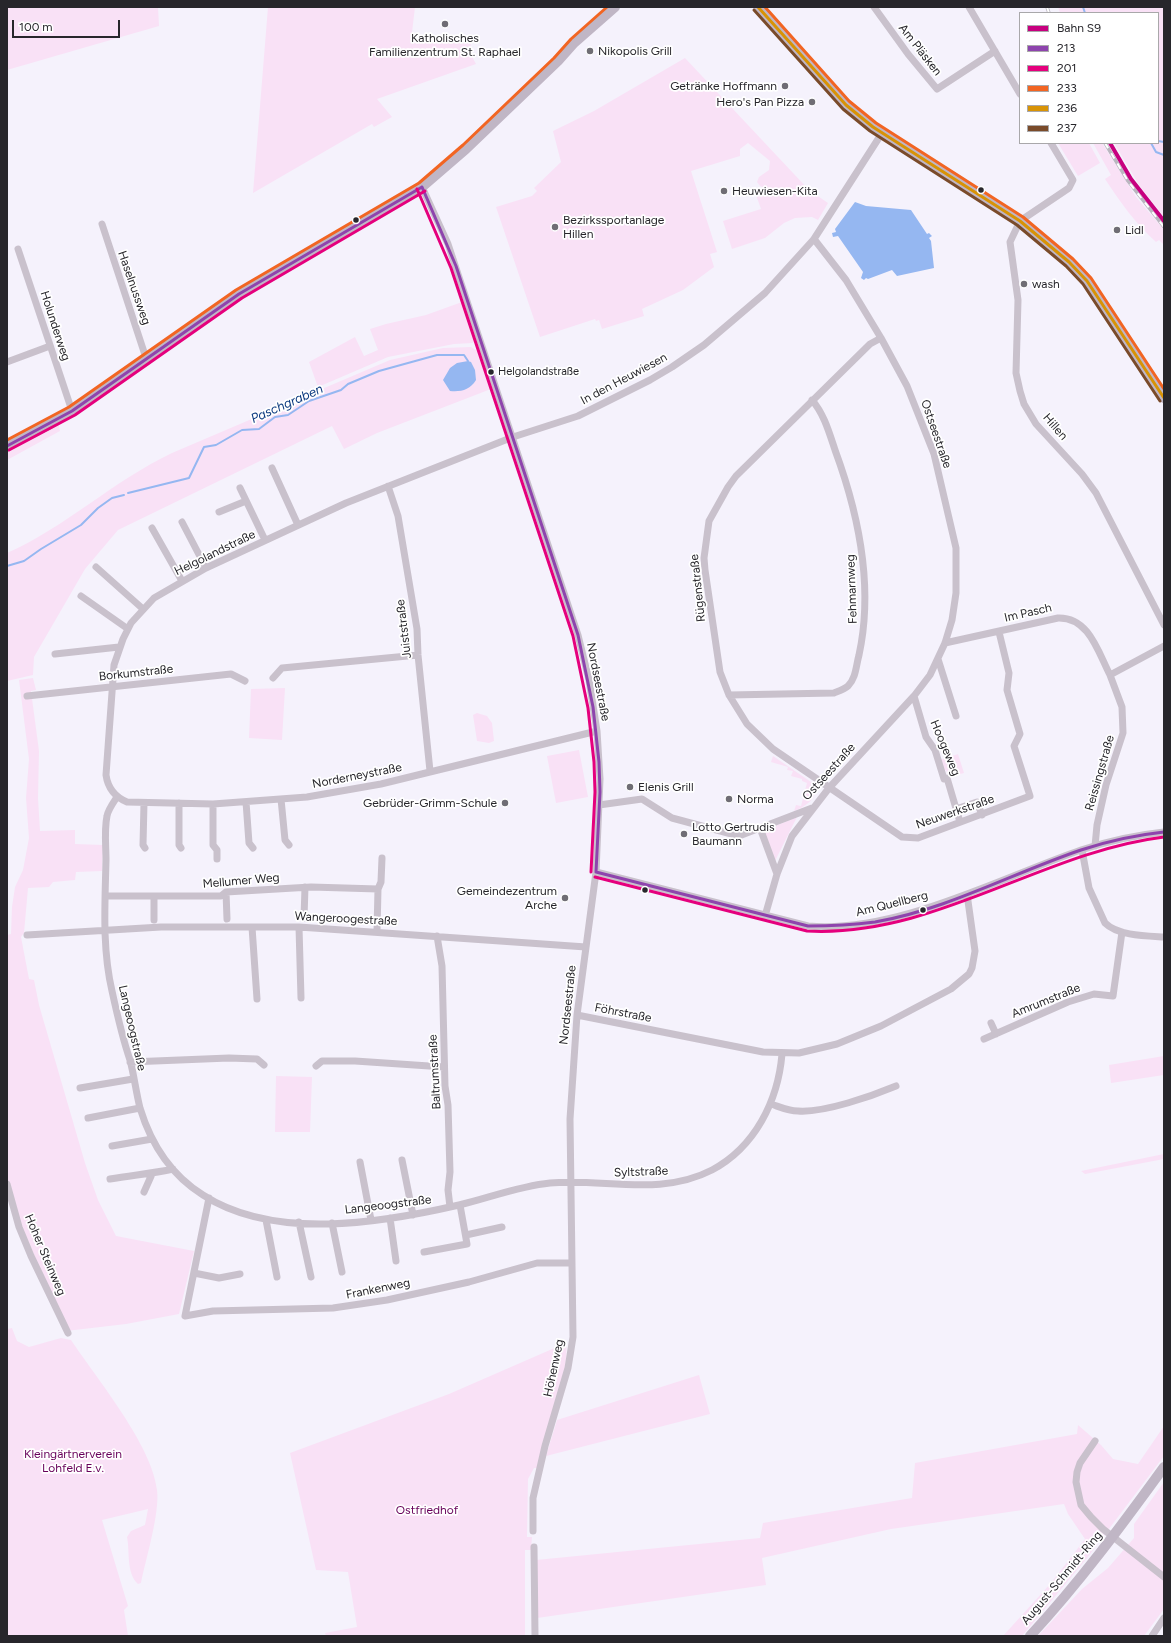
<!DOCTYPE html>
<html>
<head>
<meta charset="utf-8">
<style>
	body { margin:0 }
	#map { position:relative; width:1171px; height:1643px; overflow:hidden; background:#f5f2fc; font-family:Figtree,sans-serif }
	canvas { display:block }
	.frame { position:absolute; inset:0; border:8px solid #27262b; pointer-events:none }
	.legend { position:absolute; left:1019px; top:12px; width:140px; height:132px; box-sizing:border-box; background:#fff; border:1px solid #a9a8aa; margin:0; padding:5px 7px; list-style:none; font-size:12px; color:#27262b }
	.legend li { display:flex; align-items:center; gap:8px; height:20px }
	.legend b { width:20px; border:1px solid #a9a8aa }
	.scale { position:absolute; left:12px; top:20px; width:108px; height:18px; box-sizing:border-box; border:2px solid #27262b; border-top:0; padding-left:5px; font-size:12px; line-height:14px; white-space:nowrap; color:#27262b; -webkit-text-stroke:3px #fff; paint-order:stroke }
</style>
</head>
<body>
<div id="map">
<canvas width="1171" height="1643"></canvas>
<div class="frame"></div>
<ul class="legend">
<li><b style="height:5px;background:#c7007f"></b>Bahn S9</li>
<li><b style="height:5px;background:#8e44ad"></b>213</li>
<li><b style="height:5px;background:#e5007d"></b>201</li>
<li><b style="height:5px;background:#f26522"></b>233</li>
<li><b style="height:5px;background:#d89306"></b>236</li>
<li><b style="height:5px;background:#7a4b2a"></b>237</li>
</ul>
<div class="scale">100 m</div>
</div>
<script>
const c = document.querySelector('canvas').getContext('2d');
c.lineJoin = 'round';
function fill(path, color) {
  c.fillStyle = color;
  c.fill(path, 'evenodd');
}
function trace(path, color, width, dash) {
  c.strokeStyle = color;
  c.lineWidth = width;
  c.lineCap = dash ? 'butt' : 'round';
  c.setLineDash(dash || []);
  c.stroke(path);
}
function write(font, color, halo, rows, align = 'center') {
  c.font = font + ' Figtree,sans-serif';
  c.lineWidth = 3.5;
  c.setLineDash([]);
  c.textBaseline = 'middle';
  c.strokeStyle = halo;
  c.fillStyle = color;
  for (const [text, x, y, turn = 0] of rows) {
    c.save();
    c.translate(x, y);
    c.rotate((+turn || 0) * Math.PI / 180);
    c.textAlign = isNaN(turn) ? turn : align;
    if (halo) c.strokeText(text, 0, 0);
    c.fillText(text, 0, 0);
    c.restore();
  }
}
fill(new Path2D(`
	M7,7H158L159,26L7,70Z
	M268,7H415L411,41L471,42L470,53L476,64L377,99L392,117L374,127L372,124L253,193Z
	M1058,7H1164V217L1139,185L1114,143H1158V13H1060Z
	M685,58L809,190L828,203L818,220L812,217L795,218L784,223L765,238L732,249L723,221L761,209L755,192L765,188L760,186L757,182L759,177L769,170L770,161L748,143L740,149V156L691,171L717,252L710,254L714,267L683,290L642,309L644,316L602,329L599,320L596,321L595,319L540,337L496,207L532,196L537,191L534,188L561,162L553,131L594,111Z
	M1058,143H1089L1100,163L1078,176Z
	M1093,143H1102L1136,197L1164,230V245L1159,240L1156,242C1136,224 1120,202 1105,179L1111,175Z
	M462,302L475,341L473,343L454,344L388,357L318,387L309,362L355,337L364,356L378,350L370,329L386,324L426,315Z
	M471,347L479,352L491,389L377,433L344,449L332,426L118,530L85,569L34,657L33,675L7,681V553C66,527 113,481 172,453L390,360L443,348Z
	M56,413L60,431L7,460V439Z
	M33,678L36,690L31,691L39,751L38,798L40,831L75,830V844L103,845L102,871L76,872L75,880L53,882L49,887L28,888L24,933L21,937L29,979L34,980L39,1005L85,1163L98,1200L116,1236L194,1251L179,1314L126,1324L66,1331L7,1191V935L11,934L12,907L15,887L23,870L29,838L26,798L29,759L19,680Z
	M285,688L282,740L249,738L251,689Z
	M477,713L487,716L492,723L494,741L489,743L477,741L473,715Z
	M579,750L588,797L556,803L547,756Z
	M958,754L964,773L949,777L946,770L943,771L940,760Z
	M773,756L814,784C821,796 804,808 794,811L796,805L801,806L807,783L802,781V779L791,776L793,771L787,770L788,767L771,762Z
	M797,817L774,863L763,831Z
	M1164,1056V1075L1111,1083L1109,1065Z
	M276,1076L312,1077L310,1132H275Z
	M1164,1154V1159L1085,1174L1081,1171Z
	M12,1328L17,1341L29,1347L61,1338L71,1340C97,1379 152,1445 157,1490C160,1513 146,1558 141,1583L138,1584C126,1573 130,1551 127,1537L131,1531L145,1525L148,1509L102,1520L128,1606L124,1610L128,1636H7V1329Z
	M566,1343C570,1373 547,1438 538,1468H534L528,1479L527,1537H532L531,1550H525V1636H326L325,1633L357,1627L348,1572L316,1570L290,1453L449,1394Z
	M699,1375L710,1414L546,1456L557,1420Z
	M1078,1425L1101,1445L1113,1459L1138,1464L1164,1426V1456L1087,1558L1022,1636H1003L1051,1583L1085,1539L1068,1514L1064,1504L891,1529L762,1558L766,1585L537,1618L536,1560L760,1538L763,1523L912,1498L915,1463L1077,1434Z
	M1164,1482V1609L1144,1636H1038L1082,1589L1108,1568L1134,1538V1524Z`), '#f9e1f6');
fill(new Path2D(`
	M855,202L866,206L911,210L927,234L929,233L932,236L929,238L931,241L934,268L897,276L892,270L868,279L866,278L864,280L861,278L863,272L838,236L833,237L832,233L836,232L835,229Z
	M468,361L471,362L475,370L476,380C470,390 461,392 450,391L443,380L450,368L457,363Z`), '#95b7f1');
trace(new Path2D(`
	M1083,7L1085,13
	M1158,141L1164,142
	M1151,143L1156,152L1164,155
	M128,493L189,478L204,447L216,445L242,430L259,429L275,417L288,415L309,401L341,390L348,384L379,371L437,355H464L468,361
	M7,566L24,561L41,549L81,525L98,508L112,498L124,495`), '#95b7f1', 2);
trace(new Path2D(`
	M874,7L908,54L937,89L995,51
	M969,7L1020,94
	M1051,143L1073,180L1069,188L1020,221L1010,242L1018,300L1016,373L1020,391L1024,404L1036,424L1082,474L1096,493L1164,625
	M422,187L448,244L578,635L589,680L597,731L600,779L596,872L577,1015L570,1119L573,1337L568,1368L545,1446L533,1498V1531
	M102,224L144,352L148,358
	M18,249L72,411
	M881,338L870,344L736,476L728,487L709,521L704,558L705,570L720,672L729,695L747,724L773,749L902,837L918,838L1030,796L1014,746L1020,734L1007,690L1009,673L999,632
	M7,362L50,346
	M272,468L298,525
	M388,486L398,516L417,629L418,655L430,771
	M240,488L265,540
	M219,512L246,501
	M182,522L206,568
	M152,528L182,581
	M96,567L143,609
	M81,596L128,629
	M945,643L1058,618C1089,617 1098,652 1110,675
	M55,654L119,647
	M938,659L956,716
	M273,678L282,668L418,655
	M729,695L834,693C839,691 845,689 848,686C856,678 856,666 859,655C874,586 859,515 835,450C829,432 824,414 812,400
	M27,696L231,674L245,681
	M914,696L926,737L935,750L944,779L947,778L960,822
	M597,731L381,784L307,797L213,804L127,802C115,797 108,789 106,775L114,665L123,639L131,623L154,598L206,568L346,503L513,437L578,416L650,380L672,367L704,345L765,293L814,239L882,133
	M117,797C113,803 108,810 107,816C104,830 106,846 106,860C105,904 102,948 112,991C117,1014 122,1037 130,1060C134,1075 136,1092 140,1108C151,1144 171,1175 203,1195C274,1241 381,1223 459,1205C489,1198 519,1186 550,1183C604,1178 660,1197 712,1170C755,1147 778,1101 782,1054
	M281,799L285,840L289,845
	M246,802L249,843L253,848
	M144,803L143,845L145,848
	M179,803V845L181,848
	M213,804V845L217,850V859
	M599,805L642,799L672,818L739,836L812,808
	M956,809L977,802L982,815
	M760,828L777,874
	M1095,846L1097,825L1106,785L1123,733L1122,707L1110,675L1164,646
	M1082,850L1089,888L1105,923C1118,936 1147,936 1164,937
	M596,872L808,926C895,934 1000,878 1081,850C1108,841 1136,835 1164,832
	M378,889L381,882L382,858
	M226,892L227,919
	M106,896H221L226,892L311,887L378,889L377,932
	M154,896V920
	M765,916L777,874L792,836L829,788L914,696L930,675L945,643L952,620L956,593V548L934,454L907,386L881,338L846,280L814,239
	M304,918L305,887
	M252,927L257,999
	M299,927L301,998
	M27,935L161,927H299L586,947
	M437,936L442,966L445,1086L448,1105L450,1172L448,1190L450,1207
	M577,1015L763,1052L799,1053L837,1044L881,1026L951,989L969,974L972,968L975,951L967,894
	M991,1023L996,1034
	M984,1039L1068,1002L1094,994L1113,996L1122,932
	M130,1062L229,1058L257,1059L264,1065
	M316,1066L322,1061H355L444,1067
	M80,1088L133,1079
	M771,1104C780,1107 788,1111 798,1111C824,1113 872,1096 896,1086
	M88,1118L140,1108
	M112,1146L152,1139
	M402,1160L413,1215
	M360,1162L371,1220
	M110,1179C131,1175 151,1174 173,1169
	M7,1184L19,1227L31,1256L68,1333
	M144,1192L152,1174
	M209,1198L185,1316L213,1311L333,1308L387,1300L469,1282L537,1263H572
	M390,1218L396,1261
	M266,1220L277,1277
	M299,1222L311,1277
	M332,1223L342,1272
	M466,1235L502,1227
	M424,1252L467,1244L460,1205
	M194,1273L219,1278L240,1274
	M1095,1441L1080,1463L1077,1472L1076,1482L1081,1505L1091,1517L1103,1529L1164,1577
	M534,1547L535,1636
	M1152,1636L1164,1618`), '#c9c1cc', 7);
trace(new Path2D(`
	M758,7L846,105L873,127L953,177L1020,221L1069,262L1087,281L1164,398
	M7,446L50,424L72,411L239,294L422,187L466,149L558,61L574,43L615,7
	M1030,1636C1079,1583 1122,1525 1164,1467`), '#c0b6c5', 10);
const rail = new Path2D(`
	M1047,7L1049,13
	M1105,143L1128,181L1164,227`);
trace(rail, '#bbb6c0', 3.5);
trace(rail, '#fff', 2, [6]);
trace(new Path2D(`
	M422,187L456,266L578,635L593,707L599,762L600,792L596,872
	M7,446L72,411L239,294L422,187
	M596,872L808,926C831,926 852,925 875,922C946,910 1013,873 1081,850C1108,841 1136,835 1164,832`), '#8e44ad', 3);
trace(new Path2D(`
	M417,189L451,268L573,636L588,708L594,762L595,792L591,872
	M9,450L75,415L242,298L425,191
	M595,877L807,931C934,938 1041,852 1164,837`), '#e5007d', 3);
trace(new Path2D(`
	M765,7L849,101L876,123L1023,217L1073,259L1091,278L1164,389
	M7,440L69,407L236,290L419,183L463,145L554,58L571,39L607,7`), '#f26522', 3);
trace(new Path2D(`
	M758,7L846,105L873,127L1020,221L1069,262L1087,281L1164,398`), '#d89306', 3);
trace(new Path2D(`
	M754,10L843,109L870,131L1017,225L1066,266L1083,284L1160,401`), '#7a4b2a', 3);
trace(new Path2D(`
	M1110,143L1131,179L1164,221`), '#c7007f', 4);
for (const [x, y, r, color] of [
	[445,24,4,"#6f6d74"],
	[590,51,4,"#6f6d74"],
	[785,86,4,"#6f6d74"],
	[812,102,4,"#6f6d74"],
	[981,190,3.5,"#27262b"],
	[724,191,4,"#6f6d74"],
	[356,220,3.5,"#27262b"],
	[555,227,4,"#6f6d74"],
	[1117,230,4,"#6f6d74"],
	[1024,284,4,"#6f6d74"],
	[491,372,3.5,"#27262b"],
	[630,787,4,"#6f6d74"],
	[729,799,4,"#6f6d74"],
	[505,803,4,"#6f6d74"],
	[684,834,4,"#6f6d74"],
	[645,890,3.5,"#27262b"],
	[565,898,4,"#6f6d74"],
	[923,910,3.5,"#27262b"]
]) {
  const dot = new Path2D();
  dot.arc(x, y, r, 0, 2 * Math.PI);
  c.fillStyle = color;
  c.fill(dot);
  trace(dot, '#fff', 1.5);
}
write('11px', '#27262b', '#fff', [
	["Helgolandstraße",498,372]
], 'left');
write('12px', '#27262b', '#fff', [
	["Katholisches",445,38,"center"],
	["Familienzentrum St. Raphael",445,52,"center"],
	["Nikopolis Grill",598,51],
	["Getränke Hoffmann",777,86,"right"],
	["Hero's Pan Pizza",804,102,"right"],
	["Heuwiesen-Kita",732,191],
	["Bezirkssportanlage",563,220],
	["Hillen",563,234],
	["Lidl",1125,230],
	["wash",1032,284],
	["Elenis Grill",638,787],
	["Norma",737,799],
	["Gebrüder-Grimm-Schule",497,803,"right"],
	["Lotto Gertrudis",692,827],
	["Baumann",692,841],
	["Gemeindezentrum",557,891,"right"],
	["Arche",557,905,"right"]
], 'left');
write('12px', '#27262b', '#fff', [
	["Am Pläsken",920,50,52],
	["Haselnussweg",134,288,71],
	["Holunderweg",55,326,72],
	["In den Heuwiesen",624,379,-28],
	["Hillen",1055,427,49],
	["Ostseestraße",936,434,71],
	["Helgolandstraße",215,553,-26],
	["Rügenstraße",698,588,-96],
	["Fehmarnweg",852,589,-92],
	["Im Pasch",1028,613,-13],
	["Juiststraße",404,629,-97],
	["Borkumstraße",136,673,-6],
	["Nordseestraße",598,682,79],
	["Hoogeweg",945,748,67],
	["Ostseestraße",829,772,-48],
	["Reissingstraße",1100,773,-74],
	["Norderneystraße",357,776,-11],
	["Neuwerkstraße",955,812,-19],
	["Mellumer Weg",241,881,-5],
	["Am Quellberg",892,904,-14],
	["Wangeroogestraße",346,919,3],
	["Amrumstraße",1046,1001,-22],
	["Nordseestraße",568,1005,-84],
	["Föhrstraße",623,1013,11],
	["Langeoogstraße",132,1028,77],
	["Baltrumstraße",435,1072,-93],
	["Syltstraße",641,1172,-2],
	["Langeoogstraße",388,1205,-7],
	["Hoher Steinweg",45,1255,67],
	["Frankenweg",378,1289,-11],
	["Höhenweg",554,1368,-78],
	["August-Schmidt-Ring",1062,1578,-50]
]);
write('12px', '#67005a', '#fff', [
	["Kleingärtnerverein",73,1454],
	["Lohfeld E.v.",73,1468],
	["Ostfriedhof",427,1510]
]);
write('italic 13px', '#0c3a7f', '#fff', [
	["Paschgraben",287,404,-24]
]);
</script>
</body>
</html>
